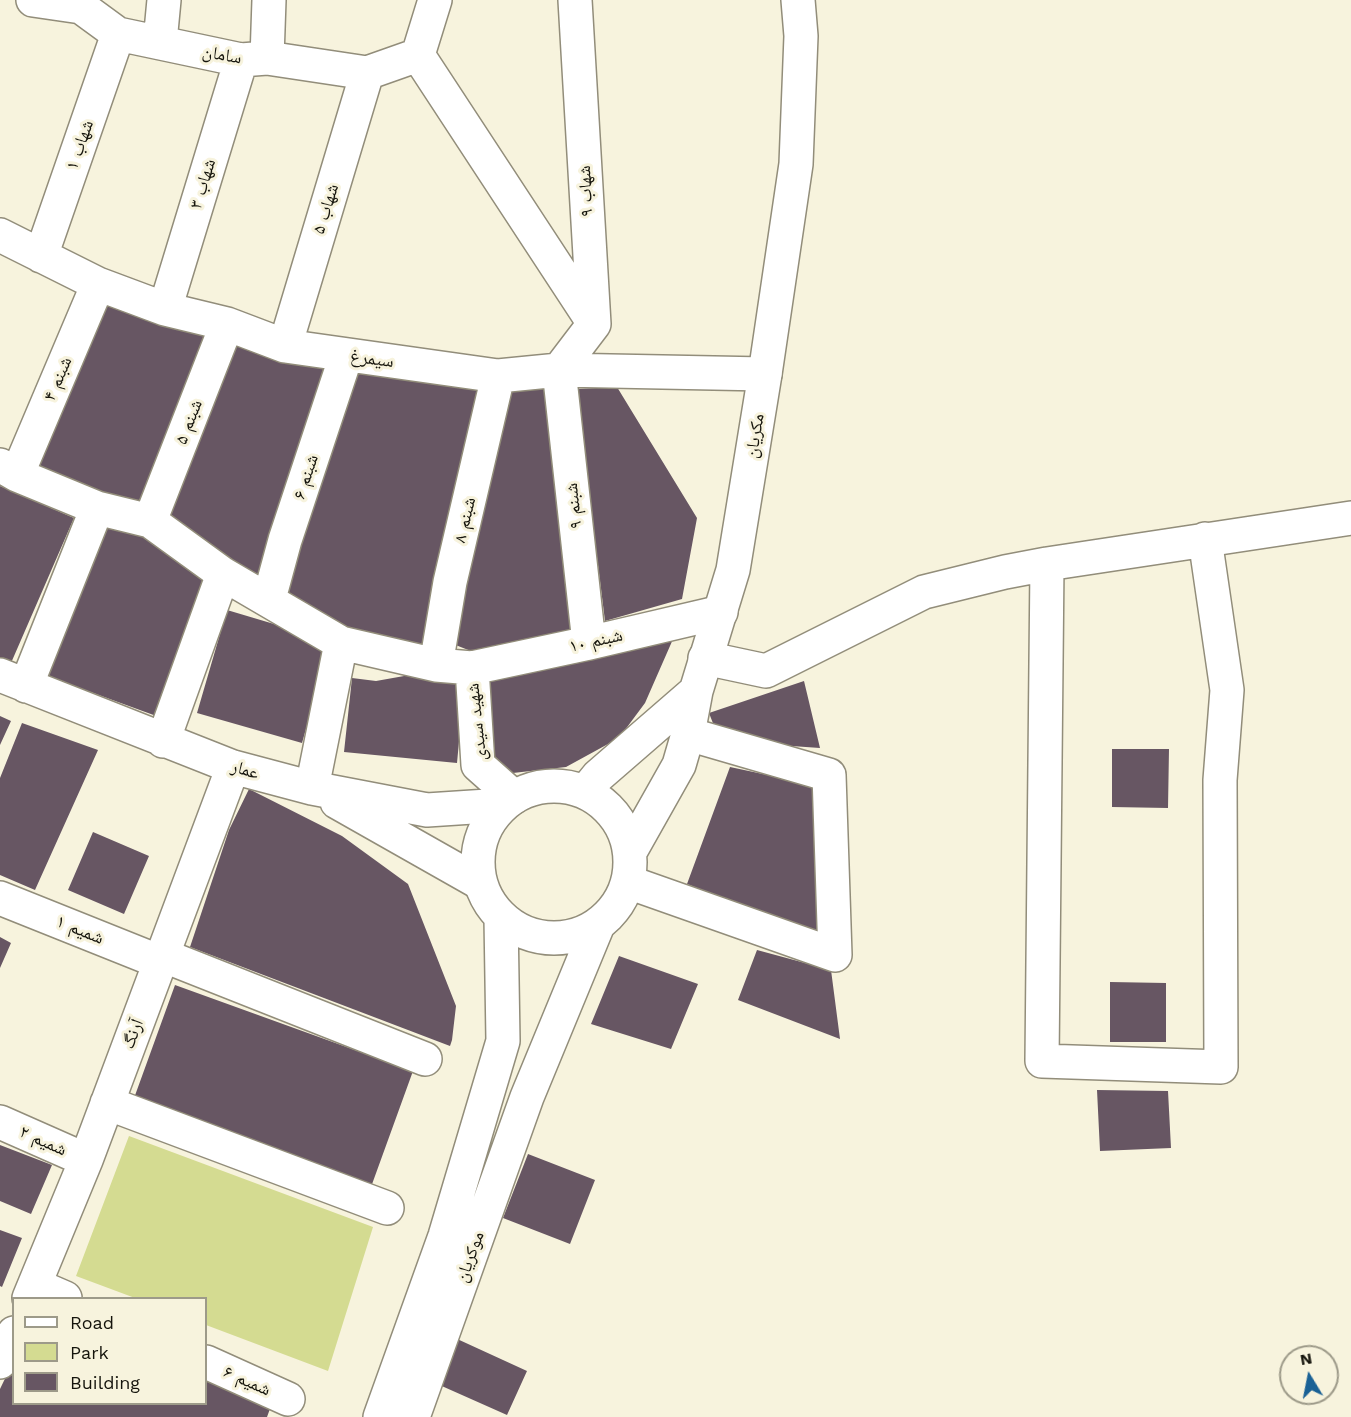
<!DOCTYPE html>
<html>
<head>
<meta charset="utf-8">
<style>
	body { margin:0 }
	#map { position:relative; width:1351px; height:1417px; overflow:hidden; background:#f7f3dd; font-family:"Work Sans",sans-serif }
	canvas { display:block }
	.legend { position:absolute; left:12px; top:1297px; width:195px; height:108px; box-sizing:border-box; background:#f7f3dd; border:2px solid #9d9a89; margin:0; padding:8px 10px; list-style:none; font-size:18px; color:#15140c }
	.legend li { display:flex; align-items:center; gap:12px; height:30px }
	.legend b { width:30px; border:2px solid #9d9a89 }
	.north { position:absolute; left:1279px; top:1345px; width:60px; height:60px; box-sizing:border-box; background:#f7f3dd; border:2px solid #9d9a89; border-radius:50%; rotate:350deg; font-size:16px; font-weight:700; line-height:24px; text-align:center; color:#15140c }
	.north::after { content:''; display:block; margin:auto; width:21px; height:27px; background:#1a6195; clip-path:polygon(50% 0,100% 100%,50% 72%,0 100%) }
</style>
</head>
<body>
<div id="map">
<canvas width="1351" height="1417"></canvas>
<ul class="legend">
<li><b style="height:8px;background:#fff"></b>Road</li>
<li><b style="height:16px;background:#d4db91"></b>Park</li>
<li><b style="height:16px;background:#675663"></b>Building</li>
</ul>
<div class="north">N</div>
</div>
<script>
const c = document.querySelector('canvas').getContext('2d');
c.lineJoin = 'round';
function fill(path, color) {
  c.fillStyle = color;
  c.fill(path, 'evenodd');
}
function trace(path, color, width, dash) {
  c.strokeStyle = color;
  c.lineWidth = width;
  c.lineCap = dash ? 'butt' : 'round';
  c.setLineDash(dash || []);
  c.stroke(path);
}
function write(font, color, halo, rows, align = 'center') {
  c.font = font + ' "Work Sans","Noto Naskh Arabic",sans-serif';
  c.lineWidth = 6;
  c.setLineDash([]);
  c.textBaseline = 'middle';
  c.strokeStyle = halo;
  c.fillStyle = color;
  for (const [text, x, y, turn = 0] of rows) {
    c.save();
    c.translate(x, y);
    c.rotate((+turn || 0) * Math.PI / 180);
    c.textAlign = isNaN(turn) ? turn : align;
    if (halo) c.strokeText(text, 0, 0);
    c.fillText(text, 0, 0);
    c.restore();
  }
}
fill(new Path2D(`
	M129,1136L373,1227L328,1371L206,1325V1298H135L76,1276Z`), '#d4db91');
fill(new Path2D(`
	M103,294L219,329L137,508L28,463Z
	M232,335L336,364L265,584L159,515Z
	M357,370L482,385L430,648L358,632L277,595Z
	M553,377L582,636L486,657L448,642L501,387Z
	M617,387L697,518L682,599L605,621L576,389Z
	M0,486L74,518L11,663L0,658Z
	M102,518L153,537L208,585L159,717L44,675Z
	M227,610L331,641L302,743L197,713Z
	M677,630L645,703L619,738L566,767L504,774L493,762L476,665Z
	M421,673L465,677L457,763L344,752L352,678L376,681Z
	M804,681L820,748L749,743L723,749L709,713Z
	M0,716L11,721L0,745Z
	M22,723L98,750L35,890L0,875V778Z
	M1112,749H1169L1168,808L1112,807Z
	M730,767L824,787L826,939L687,884Z
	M249,789L342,836L408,884L456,1006L452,1040L450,1046L190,947L229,830Z
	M93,832L149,856L124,914L68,890Z
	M0,937L11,943L0,968Z
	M757,950L831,970L840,1039L738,1000Z
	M619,956L698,984L671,1049L591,1024Z
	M1110,982L1166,983V1042H1110Z
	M175,985L413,1071L371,1187L133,1101Z
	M1097,1090L1168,1091L1171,1148L1100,1151Z
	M0,1145L52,1165L31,1214L0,1201Z
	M528,1154L595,1180L570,1244L503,1218Z
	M0,1230L22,1238L2,1287L0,1286Z
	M455,1338L527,1371L507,1415L435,1383Z
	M14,1360V1404H206V1380L271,1406L267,1417H0V1389Z`), '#675663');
const minor = new Path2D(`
	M33,0L81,7L118,34L241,60L267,58L367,73L418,55
	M575,0L594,324L559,370L589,643
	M160,42L164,0
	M418,55L593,322
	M418,55L435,0
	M267,58L269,0
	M0,235L98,284L165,309L227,324L285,346L498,376L559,370L765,374
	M41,256L118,34
	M165,309L241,60
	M285,346L367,73
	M0,465L17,475L97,508L150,521L223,574L341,643L436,665L472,668L589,643L721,612
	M17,475L98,284
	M150,521L227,324
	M1047,564L1042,1061L1221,1067L1220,780L1227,690L1205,539
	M269,599L285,540L346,356
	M705,658L766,671L924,592L1005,572L1047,564L1351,518
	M436,665L450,582L498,376
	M472,668L478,765L514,797
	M0,675L233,767L312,788L427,810L503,805
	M26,686L97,508
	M163,741L223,574
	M312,788L341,643
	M337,802L480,883
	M628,882L835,955L829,775L688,734
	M0,898L160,962
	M162,955L425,1059
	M107,1103L387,1208
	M0,1122L86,1160
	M35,1285L65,1298
	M29,1298L86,1160L233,767
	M0,1362L14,1333
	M206,1362L288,1399`);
const primary = new Path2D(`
	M478 862a76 76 0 1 1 152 0a76 76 0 1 1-152 0Z
	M585,792L598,776L696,691
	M630,852L679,765L688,734L696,691L733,570L765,374L796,164L801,36L798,0
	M380,1417L445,1236L503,1041L501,918
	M413,1417L527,1097L598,925`);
trace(minor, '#928d7a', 36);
trace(primary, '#928d7a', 36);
trace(minor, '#fff', 33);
trace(primary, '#fff', 33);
write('18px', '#15140c', '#f7f3dd', [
	["سامان",222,55,10],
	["شهاب ۱",80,145,-71],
	["شهاب ۳",203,184,-73],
	["شهاب ۹",586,191,-93],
	["شهاب ۵",326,209,-73],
	["سیمرغ",372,359,8],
	["شبنم ۴",58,379,-67],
	["شبنم ۵",189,422,-69],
	["مکریان",755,436,-81],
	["شبنم ۶",306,477,-72],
	["شبنم ۹",574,506,-96],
	["شبنم ۸",465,520,-77],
	["شبنم ۱۰",596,641,-13],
	["شهید سیدی",477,722,-96],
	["عمار",245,770,16],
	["شمیم ۱",80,930,22],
	["آرنگ",133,1034,-69],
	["شمیم ۲",43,1141,24],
	["موکریان",470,1257,-70],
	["شمیم ۶",247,1381,24]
]);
</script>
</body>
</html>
